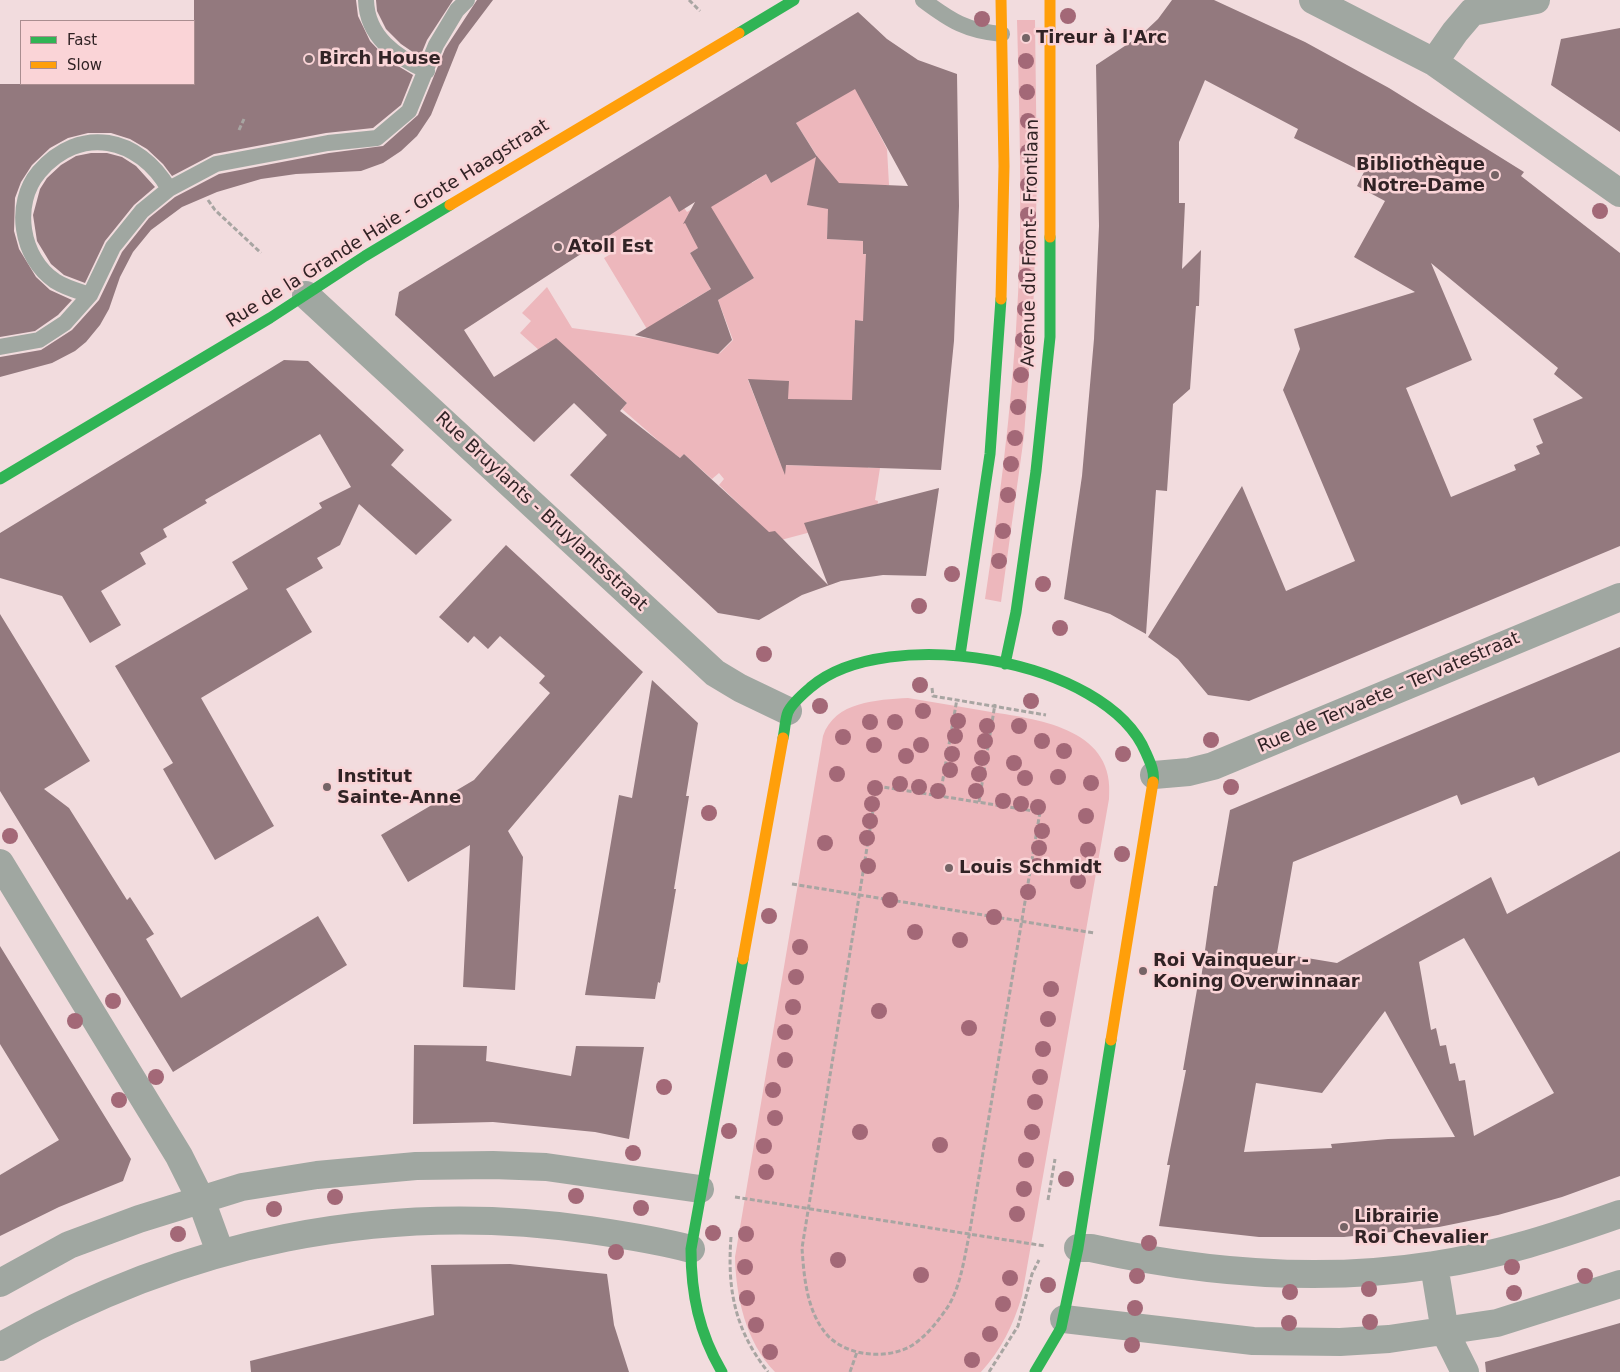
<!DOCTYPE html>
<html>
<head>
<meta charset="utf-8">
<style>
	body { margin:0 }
	#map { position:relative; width:1620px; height:1372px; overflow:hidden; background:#f2dcde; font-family:"DejaVu Sans",sans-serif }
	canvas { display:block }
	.legend { position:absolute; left:20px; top:20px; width:175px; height:65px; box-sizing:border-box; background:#fad4d7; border:1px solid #aa8d90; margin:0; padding:6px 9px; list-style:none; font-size:15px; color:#312325 }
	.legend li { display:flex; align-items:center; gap:10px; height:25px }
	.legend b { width:25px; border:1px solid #aa8d90 }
</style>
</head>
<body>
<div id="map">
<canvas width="1620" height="1372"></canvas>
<ul class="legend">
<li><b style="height:6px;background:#30b455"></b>Fast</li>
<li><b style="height:6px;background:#ff9f0a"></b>Slow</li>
</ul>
</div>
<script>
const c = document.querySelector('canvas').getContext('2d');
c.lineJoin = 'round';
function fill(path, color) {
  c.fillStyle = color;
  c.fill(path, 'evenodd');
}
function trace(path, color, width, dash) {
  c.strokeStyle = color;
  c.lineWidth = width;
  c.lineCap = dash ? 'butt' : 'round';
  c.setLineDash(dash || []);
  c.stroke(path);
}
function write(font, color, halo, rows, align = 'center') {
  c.font = font + ' "DejaVu Sans",sans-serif';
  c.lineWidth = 5;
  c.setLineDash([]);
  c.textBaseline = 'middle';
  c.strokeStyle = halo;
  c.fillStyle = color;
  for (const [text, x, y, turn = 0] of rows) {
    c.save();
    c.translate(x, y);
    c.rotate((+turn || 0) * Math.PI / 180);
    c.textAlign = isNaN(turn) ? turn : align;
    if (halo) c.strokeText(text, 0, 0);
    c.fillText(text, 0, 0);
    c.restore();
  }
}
fill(new Path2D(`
	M1017,20H1035L1037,181L1033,317L1024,436L1001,602L985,599C1003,481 1017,363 1020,244C1021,169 1019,95 1017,20Z
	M851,78L887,93L864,105L887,149L889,185H873L828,218L827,239L863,241V254L875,255L863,321L855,320L853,382L868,468H880L875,500L878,501L877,509L811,532L751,548L742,507L719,485L724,479L719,473L712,479L684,454L680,458L675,454L670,460L657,447L661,443L622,409L627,403L596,374L561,353L549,342L540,351L520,333L531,321L522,313L547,287L572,328L653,339L604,258L614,252L606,239L608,227L628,223L670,196L677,198L687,212L747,176L752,183L766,174L771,183L817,156L796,123ZM725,231L754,278L718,300L733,340L720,353L685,319L679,308L711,289L690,253ZM748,380L788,381V399H795V415L815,449L814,466L781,465Z
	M908,698C936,703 964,707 991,712C1043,720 1116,730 1109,799L1022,1296C1013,1325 1002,1349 981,1372H775C746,1342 736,1298 735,1257L823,736C835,701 877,700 908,698Z`), '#edb7bc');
fill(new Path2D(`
	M194,0H356L358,16L370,41L388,60L413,75L401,105L373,128L326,133L214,154L172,176L163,164L147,149L130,139L111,133H88L68,138L50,148L32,165L21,182L15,198L14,231L19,249L36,277L50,290L72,300L58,315L35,331L0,337V84H194Z
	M376,0H453L427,40L420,57L401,44L386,29L377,11Z
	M477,0H493L459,45L431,115L417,136L401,151L383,163L361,171L296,174L261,179L217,192L182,207L151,230L133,252L120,277L109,309L100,325L86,342L75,351L52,363L0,377V357L41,350L72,330L99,300L122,252L149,218L175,197L219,174L329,153L383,146L418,115L445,49Z
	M1172,0H1214L1305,42L1389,88L1524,172L1521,176L1620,253V546L1249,701L1208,695L1178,659L1148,637L1242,486L1286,591L1355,561L1283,390L1300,349L1294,329L1415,292L1354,257L1385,201L1357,186L1364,172L1294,138L1298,129L1205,80L1179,142V203H1185L1182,269L1201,250L1199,306H1196L1190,389L1173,404L1167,491L1156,490L1146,634L1110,614L1064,599L1082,476L1094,339L1099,226L1096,65L1140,36L1158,19ZM1431,263L1558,368L1554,374L1583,398L1533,419L1543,443L1536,446L1540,454L1514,465L1516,470L1451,497L1406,388L1472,360Z
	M858,12L887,39L918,60L957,74L959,206L954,341L941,470L786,465L785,475L781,465L748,379L789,381L788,399L852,400L855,320L863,321L866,254H863V241L827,239L828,209L807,205L816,157L771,183L766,174L711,207L754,278L718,300L732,340L718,354L635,335L711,289L690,253L698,248L685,223L683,224L695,202L679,212L670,196L464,330L494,377L556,338L627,403L620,411L680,458L684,454L769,532L775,531L828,585L804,523L939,488L926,576L883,575L841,581L802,595L759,620L718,613L570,475L607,435L574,403L534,442L395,315L399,292ZM855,89L908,186L839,183L816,155L796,123Z
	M1620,28V132L1551,85L1561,39Z
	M91,153H107L122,157L136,166L155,187L134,205L105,241L85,283L64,275L51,264L37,241L33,215L40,189L47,178L61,165L76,156Z
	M284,360L308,361L404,450L391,465L452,520L416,555L359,504L340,545L317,558L323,568L286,589L312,632L201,698L274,826L215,860L163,769L173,763L115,666L248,589L232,562L322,508L319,503L351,487L320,434L205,500L207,503L163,529L167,537L140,553L146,564L101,591L121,625L90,643L62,596L0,578V533Z
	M506,545L643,672L508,831L523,857L515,990L463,987L470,845L408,882L381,835L474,780L550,693L539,683L545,676L500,636L488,649L474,636L468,643L439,617Z
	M0,614L90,761L44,789L69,808L127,900L130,897L154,934L146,939L181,998L318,916L347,965L173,1072L0,791Z
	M1620,647V752L1538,786L1534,777L1461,805L1457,795L1293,862L1277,953L1337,963L1491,877L1507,914L1620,851V1176L1562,1197L1498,1215L1439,1227L1344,1237H1259L1159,1226L1170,1165H1167L1186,1070H1183L1199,978L1201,979L1214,886H1217L1230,810ZM1464,938L1554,1093L1474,1136L1465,1080L1459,1081L1455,1063L1450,1064L1446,1045L1440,1046L1436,1028L1431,1030L1419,962ZM1385,1011L1455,1137L1388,1139L1331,1144L1332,1148L1244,1152L1256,1083L1322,1093Z
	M652,680L698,723L686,796H689L674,889H676L660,983L658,982L655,999L585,995L619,795L632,798Z
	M0,946L131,1159L123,1181L59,1207L0,1236V1175L59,1140L0,1044Z
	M414,1045L487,1046L486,1061L571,1076L576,1046L644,1047L629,1139L595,1132L493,1122L413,1124Z
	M510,1264L607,1274L614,1325L629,1372H251L250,1361L434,1315L431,1265Z
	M1620,1323V1372H1486L1485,1362Z`), '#93797e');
trace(new Path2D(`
	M689,0L700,11
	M239,130L244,119
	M208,200L215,210L261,253
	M932,688L933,696L1046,715
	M877,786L1040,812L969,1236C964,1259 961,1284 949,1305C939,1320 926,1337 911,1346C886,1360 849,1356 829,1337C807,1314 804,1278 802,1248Z
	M940,796L957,699
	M979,802L995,704
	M792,884L1094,933
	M735,1197L1045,1246
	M1048,1200L1055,1159
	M731,1237C727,1290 735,1330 768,1372
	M850,1372L857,1352
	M989,1372L1018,1326L1032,1274L1039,1260`), '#a8a5a2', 3, [5, 2.5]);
trace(new Path2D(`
	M366,0C367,37 396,57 427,71
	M923,0C951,21 967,31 1002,34
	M90,295C78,291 66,288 55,281C21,258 12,204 39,172C80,124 139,137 169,189
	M0,347L39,340L65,323L90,295L113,247L142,211L169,189L216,164L328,143L377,138L409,111L436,45L457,10L467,0`), '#a0a7a1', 16);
trace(new Path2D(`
	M1313,0L1434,62L1620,193
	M1434,62L1455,32L1472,12L1536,0
	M306,295L715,673L740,688L788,711
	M1154,775L1189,772L1213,766L1620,597
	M0,863L179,1156L201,1200L220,1252
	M1078,1248H1091C1203,1273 1319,1283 1434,1265C1497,1256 1560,1235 1620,1214
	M1434,1265L1445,1332L1465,1372
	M0,1283L69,1245L139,1219L242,1187L317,1175L416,1166L493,1165L546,1167L700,1189
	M1064,1319L1253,1341L1340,1342L1389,1339L1497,1323L1620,1284
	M0,1347C182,1242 383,1200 590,1230C624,1235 657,1240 691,1249`), '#a0a7a1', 28);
trace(new Path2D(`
	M739,33L794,0
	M0,479L270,318L365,256L450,205
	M960,655L990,454L1001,299
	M1005,664L1016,612L1036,471L1050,337V237
	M783,738C785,730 785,719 788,712C792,703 804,693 811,687C886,623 1107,658 1146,753C1150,762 1155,772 1153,782
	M722,1372C699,1333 691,1294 691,1249L743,959
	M1035,1372L1061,1328L1078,1248L1111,1040`), '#30b455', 11);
trace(new Path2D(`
	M1001,0L1004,166L1001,299
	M1050,0V237
	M450,205L739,33
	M743,959L783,738
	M1111,1040L1153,782`), '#ff9f0a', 11);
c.fillStyle = '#a36877';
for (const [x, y] of [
	[1068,16],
	[982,19],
	[1026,61],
	[1027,92],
	[1028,121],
	[1028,152],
	[1028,185],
	[1600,211],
	[1028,215],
	[1027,248],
	[1026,276],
	[1025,309],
	[1023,340],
	[1021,375],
	[1018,407],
	[1015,438],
	[1011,464],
	[1008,495],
	[1003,531],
	[999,561],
	[952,574],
	[1043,584],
	[919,606],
	[1060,628],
	[764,654],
	[920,685],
	[1031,701],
	[820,706],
	[923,711],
	[958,721],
	[870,722],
	[895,722],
	[987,726],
	[1019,726],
	[955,736],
	[843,737],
	[1211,740],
	[985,741],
	[1042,741],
	[874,745],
	[921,745],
	[1064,751],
	[952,754],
	[1123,754],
	[906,756],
	[982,758],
	[1014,763],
	[950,770],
	[837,774],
	[979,774],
	[1058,777],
	[1025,778],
	[1091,783],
	[900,784],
	[919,787],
	[1231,787],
	[875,788],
	[938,791],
	[976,791],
	[1003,801],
	[872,804],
	[1021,804],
	[1038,807],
	[709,813],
	[1086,816],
	[870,821],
	[1042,831],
	[10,836],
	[867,838],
	[825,843],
	[1039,848],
	[1088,850],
	[1122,854],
	[868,866],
	[1037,866],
	[1078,881],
	[1028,892],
	[890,900],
	[769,916],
	[994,917],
	[915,932],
	[960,940],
	[800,947],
	[796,977],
	[1051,989],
	[113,1001],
	[793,1007],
	[879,1011],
	[1048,1019],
	[75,1021],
	[969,1028],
	[785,1032],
	[1043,1049],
	[785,1060],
	[156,1077],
	[1040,1077],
	[664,1087],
	[773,1090],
	[119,1100],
	[1035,1102],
	[775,1118],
	[729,1131],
	[860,1132],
	[1032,1132],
	[940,1145],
	[764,1146],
	[633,1153],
	[1026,1160],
	[766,1172],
	[1066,1179],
	[1024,1189],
	[576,1196],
	[335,1197],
	[641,1208],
	[274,1209],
	[1017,1214],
	[713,1233],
	[178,1234],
	[746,1234],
	[1149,1243],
	[616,1252],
	[838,1260],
	[745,1267],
	[1512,1267],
	[921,1275],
	[1137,1276],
	[1585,1276],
	[1010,1278],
	[1048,1285],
	[1369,1289],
	[1290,1292],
	[1514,1293],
	[747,1298],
	[1003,1304],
	[1135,1308],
	[1370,1322],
	[1289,1323],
	[756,1325],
	[990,1334],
	[1132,1345],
	[770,1352],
	[972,1360]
]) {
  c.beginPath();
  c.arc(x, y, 8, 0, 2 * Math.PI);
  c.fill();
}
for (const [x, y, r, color] of [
	[1026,38,5,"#756466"],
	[309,59,5,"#756466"],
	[1495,175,5,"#756466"],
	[558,247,5,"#756466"],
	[327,787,5,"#756466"],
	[949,868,5,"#756466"],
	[1143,971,5,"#756466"],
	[1344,1227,5,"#756466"]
]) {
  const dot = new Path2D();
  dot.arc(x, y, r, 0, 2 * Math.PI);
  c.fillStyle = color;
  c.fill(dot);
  trace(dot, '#fad4d7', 2);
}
write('bold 18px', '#312325', '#fad4d7', [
	["Tireur à l'Arc",1036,38],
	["Birch House",319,59],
	["Bibliothèque",1485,165,"right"],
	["Notre-Dame",1485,186,"right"],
	["Atoll Est",568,247],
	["Institut",337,777],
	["Sainte-Anne",337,798],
	["Louis Schmidt",959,868],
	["Roi Vainqueur -",1153,961],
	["Koning Overwinnaar",1153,982],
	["Librairie",1354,1217],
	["Roi Chevalier",1354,1238]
], 'left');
write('18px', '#312325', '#fad4d7', [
	["Rue de la Grande Haie - Grote Haagstraat",388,224,-32],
	["Avenue du Front - Frontlaan",1031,243,-89],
	["Rue Bruylants - Bruylantsstraat",541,512,43],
	["Rue de Tervaete - Tervatestraat",1389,693,-23]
]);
</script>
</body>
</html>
